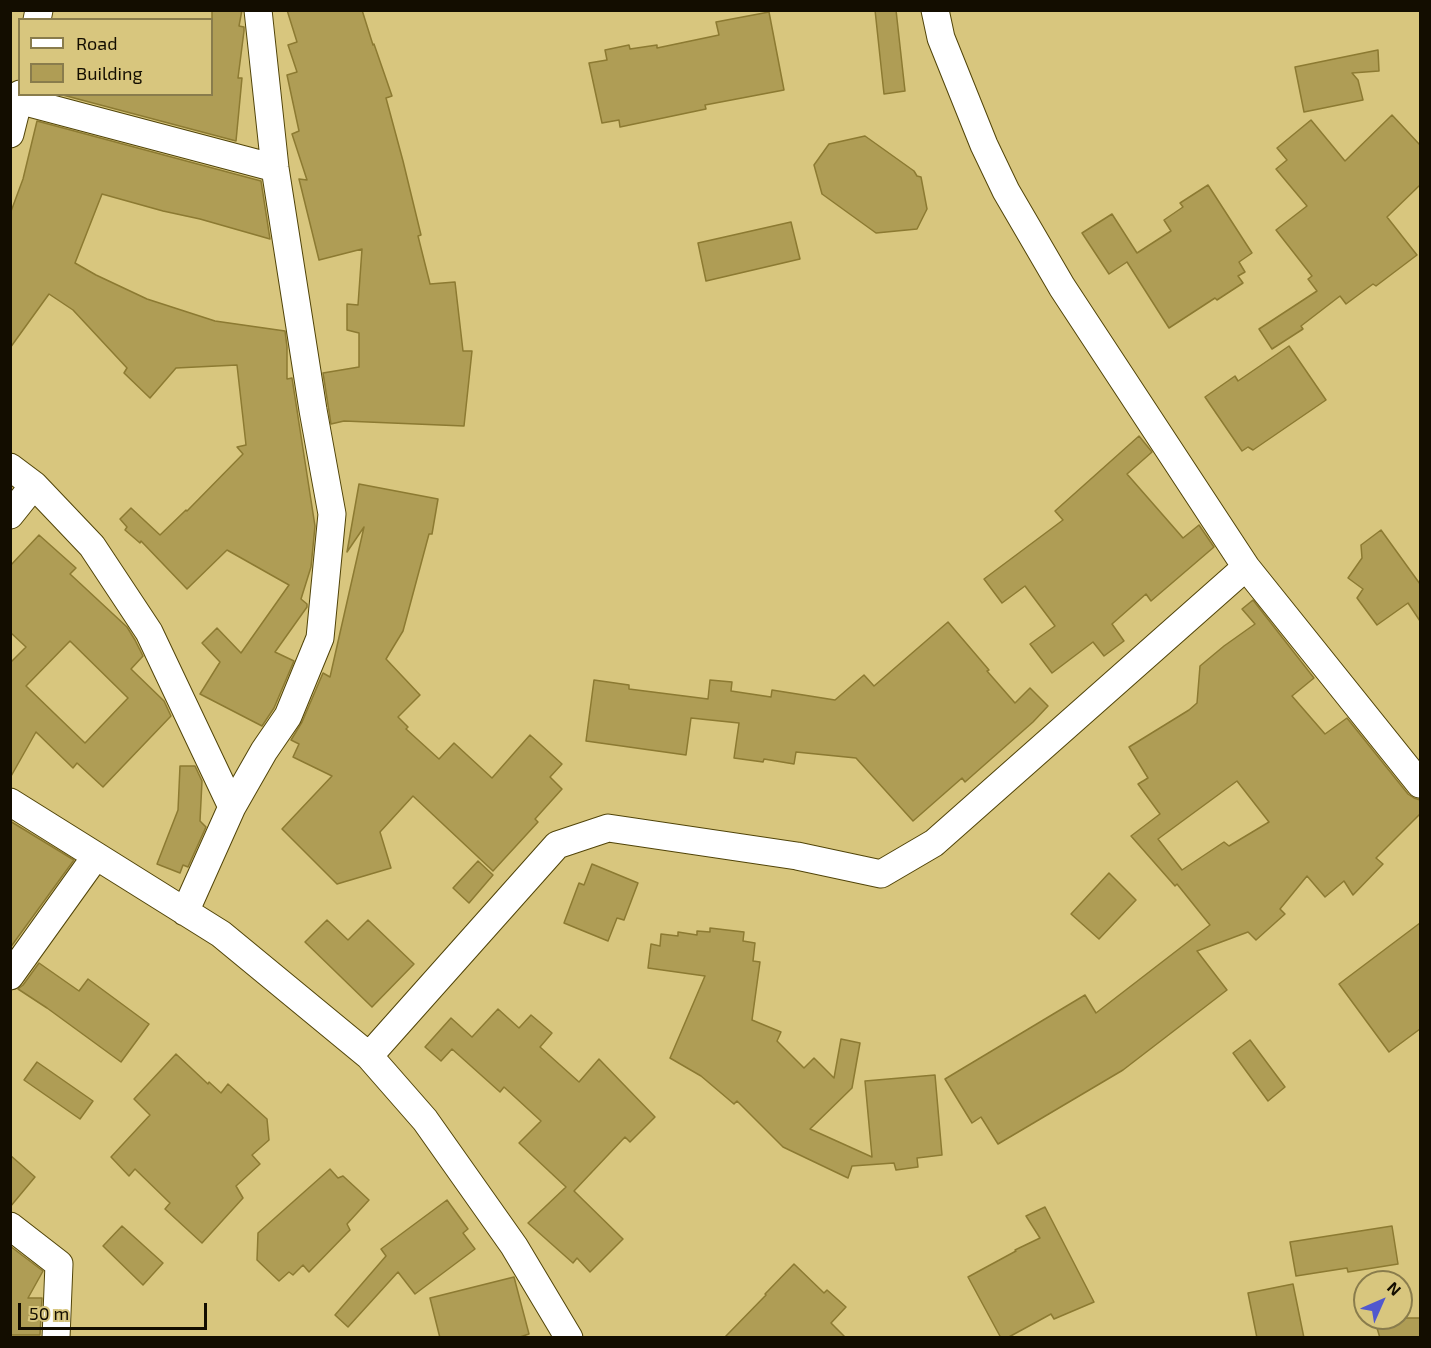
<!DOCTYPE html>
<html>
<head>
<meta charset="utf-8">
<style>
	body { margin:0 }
	#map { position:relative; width:1431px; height:1348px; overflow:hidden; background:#d8c67e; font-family:"Exo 2",sans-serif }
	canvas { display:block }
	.frame { position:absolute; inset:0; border:12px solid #130d00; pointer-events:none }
	.legend { position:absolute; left:18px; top:18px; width:195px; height:78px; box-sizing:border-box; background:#d8c67e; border:2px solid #897c4c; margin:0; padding:8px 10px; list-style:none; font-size:18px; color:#130d00 }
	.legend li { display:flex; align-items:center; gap:12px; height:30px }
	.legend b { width:30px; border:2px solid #897c4c }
	.north { position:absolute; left:1353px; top:1270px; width:60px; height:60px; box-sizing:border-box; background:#d8c67e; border:2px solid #897c4c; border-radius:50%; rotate:45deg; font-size:16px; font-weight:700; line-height:24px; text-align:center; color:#130d00 }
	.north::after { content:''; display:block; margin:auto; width:21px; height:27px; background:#5158ce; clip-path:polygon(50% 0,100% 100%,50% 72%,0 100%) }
	.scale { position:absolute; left:18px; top:1303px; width:189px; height:27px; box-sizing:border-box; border:3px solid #130d00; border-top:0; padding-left:8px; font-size:18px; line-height:21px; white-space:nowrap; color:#130d00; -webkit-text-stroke:4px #d8c67e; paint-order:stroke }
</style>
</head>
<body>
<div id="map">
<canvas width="1431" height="1348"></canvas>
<div class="frame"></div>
<ul class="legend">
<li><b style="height:8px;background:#fff"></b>Road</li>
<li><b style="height:16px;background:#af9d55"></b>Building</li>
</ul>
<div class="north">N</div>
<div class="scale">50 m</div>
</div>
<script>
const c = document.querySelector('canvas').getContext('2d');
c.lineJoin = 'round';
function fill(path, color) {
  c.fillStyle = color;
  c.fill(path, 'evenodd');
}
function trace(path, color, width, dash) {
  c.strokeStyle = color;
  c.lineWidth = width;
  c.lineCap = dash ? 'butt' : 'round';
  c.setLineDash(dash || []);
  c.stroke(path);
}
const building = new Path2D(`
	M212,10H242L239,26L244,27V31L238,78H242L236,141L59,94H212Z
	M287,10H362L373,45L374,44L392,96L386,98L403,161L421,235L418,236L430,284L455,282L463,351H472L464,426L344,421L331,424L323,373L359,367V333L347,330V304L358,305L362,249L319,260L299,179L307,180L292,134L299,131L287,75L297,72L288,45L297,42Z
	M875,10H896L905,91L884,94Z
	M769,12L784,90L705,105L706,109L620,127L619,120L602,123L589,63L607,60L605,50L629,45L630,49L657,45V48L719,35L716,22Z
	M1378,50L1379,71L1352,73L1358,80L1363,100L1304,112L1295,67Z
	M1392,115L1420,145V185L1387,217L1417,255L1376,286L1373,284L1346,304L1340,296L1301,326L1303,329L1272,349L1259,329L1317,291L1308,279L1312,276L1276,230L1307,206L1276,169L1287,160L1277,148L1311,120L1345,161Z
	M37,121L261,181L270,239L200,219L163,211L102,194L75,263L96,275L147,299L215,321L285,331L287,347V379L292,378L315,526L311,567L301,599L307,604V607L275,652L294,661L274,708L262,726L200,694L220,662L202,643L217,628L241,653L289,585L227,550L187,589L141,541L140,543L125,530L127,527L120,519L131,508L160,535L186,510L187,511L243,454L237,447L246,445L237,365L176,368L150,398L124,373L127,368L73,310L49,294L10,348V214L23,179Z
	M865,136L914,171L917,176L921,177L927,209L917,229L876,233L822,194L814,165L829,144Z
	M1208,185L1252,253L1239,262L1245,272L1238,276L1243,283L1217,300L1215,298L1169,328L1127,262L1109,274L1082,233L1112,214L1137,253L1171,231L1164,220L1183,207L1180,203Z
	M791,222L800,259L706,281L698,243Z
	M1289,346L1326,400L1253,450L1248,447L1242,451L1205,397L1235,376L1238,381Z
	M1139,436L1152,452L1127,474L1183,538L1199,525L1214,547L1151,601L1146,594L1112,624L1124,641L1104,656L1093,642L1052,673L1030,644L1055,626L1025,586L1002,603L984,579L1063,520L1055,511Z
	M359,484L438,499L432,534H429L403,631L386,659L420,695L398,717L408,727L406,729L439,759L454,743L492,778L530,735L562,764L550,777L562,789L535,819L538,822L493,871L413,796L380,832L391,868L337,884L282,829L332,776L293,757L299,744L291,740L302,722L323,673L330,677L364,527L347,552Z
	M1381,530L1420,584V621L1408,603L1377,625L1357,598L1363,589L1348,578L1362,558L1361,545Z
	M39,535L76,568L70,574L127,627L135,640L143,656L131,669L164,701L171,716L103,787L77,763L73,768L36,732L10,778V663L26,647L10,632V566ZM70,641L128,698L85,743L26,686Z
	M1253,600L1314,678L1292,696L1325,734L1347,718L1408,794L1414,798L1420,800V814L1376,858L1383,864L1353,895L1344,881L1325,897L1307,876L1280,909L1285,914L1256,940L1248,932L1197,951L1227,990L1123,1070L998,1144L981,1117L972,1123L945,1079L1085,995L1096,1013L1210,925L1177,884L1175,886L1131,836L1160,814L1138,784L1148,778L1129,747L1189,710L1197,703L1200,666L1224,646L1255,624L1242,609ZM1237,781L1269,822L1229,846L1224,842L1182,870L1158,839Z
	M948,622L989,670L987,671L1015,703L1030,688L1048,706L1033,722L965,782L962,778L913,821L856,758L796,752L794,764L764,759L763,762L734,758L739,723L691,718L686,755L586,741L594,680L629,685V689L708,699L710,680L732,682L731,691L771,697L772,690L835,700L864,675L874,686Z
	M180,766H195L202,781L200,821L206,827L188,867L183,865L180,873L157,864L178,810Z
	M10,821L74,860L10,948Z
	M478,861L493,875L469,903L453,888Z
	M592,864L638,883L624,920L617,918L608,941L564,923L579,883L584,885Z
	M1109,873L1136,900L1099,939L1071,914Z
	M327,920L348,940L368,920L414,964L372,1007L305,942Z
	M1420,923V1029L1389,1052L1339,984Z
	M710,928L744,932L743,941L755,943L753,961L760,962L752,1020L781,1032L777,1041L804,1068L814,1058L834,1078L841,1039L860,1043L852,1088L810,1129L872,1157L865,1081L935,1075L942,1155L917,1158L918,1167L896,1170L894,1163L852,1166L848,1178L783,1147L737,1101L734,1104L701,1076L670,1058L705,976L648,968L651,944L660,946L661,934L678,936V932L697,935V931L710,932Z
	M39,963L79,991L88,979L149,1024L121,1062L47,1008L18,989L23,985Z
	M498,1009L519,1028L531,1015L552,1033L540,1047L579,1082L599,1059L655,1117L630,1142L625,1137L574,1191L623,1239L590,1272L577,1258L573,1263L528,1223L566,1187L519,1143L541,1121L504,1087L500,1092L452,1049L441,1061L425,1047L451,1018L472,1037Z
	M1250,1040L1285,1087L1268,1101L1233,1053Z
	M176,1054L208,1084L209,1082L221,1093L228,1084L267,1119L269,1140L252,1155L260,1164L236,1186L243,1198L202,1243L165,1209L170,1203L135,1169L129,1176L111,1157L150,1115L134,1099Z
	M37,1062L93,1101L80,1119L24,1080Z
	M10,1155L35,1177L10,1207Z
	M330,1169L338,1178L343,1176L369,1200L347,1224L350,1230L309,1272L303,1265L293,1275L289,1272L279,1281L257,1260L258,1233Z
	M447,1200L468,1229L463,1233L475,1249L415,1294L398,1272L348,1327L335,1315L386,1256L381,1249Z
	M1045,1207L1094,1302L1054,1319L1051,1314L1007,1338H1001L968,1277L1016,1251L1015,1250L1040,1238L1026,1216Z
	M122,1226L163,1263L143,1285L103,1246Z
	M1392,1226L1398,1264L1348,1272L1347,1268L1296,1276L1290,1242Z
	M10,1246L43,1271L28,1298H42L40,1335H10Z
	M794,1264L824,1293L827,1290L846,1307L831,1323L846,1338H724L766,1295L765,1294Z
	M514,1277L529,1334L517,1338H440L430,1298Z
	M1293,1284L1304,1338H1257L1248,1293Z
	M1374,1318H1420V1338H1380Z`);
fill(building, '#af9d55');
trace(building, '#8c7a32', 1.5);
const street = new Path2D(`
	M935,10L941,38L984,145L1006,191L1062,287L1246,567L1420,784
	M37,20L39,10
	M18,100L275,168
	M10,134L20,94
	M10,467L34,485L92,546L149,632L232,807
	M10,515L34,485
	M10,802L221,934L369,1056L425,1120L514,1246L569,1338
	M185,912L232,807L264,751L288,716L320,638L332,514L313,410L275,168L258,10
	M10,976L96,856
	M369,1056L557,845L608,828L797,856L881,874L934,843L1246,567
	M10,1226L59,1264L56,1338`);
trace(street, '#514408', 29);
trace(street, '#fff', 27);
</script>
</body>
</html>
